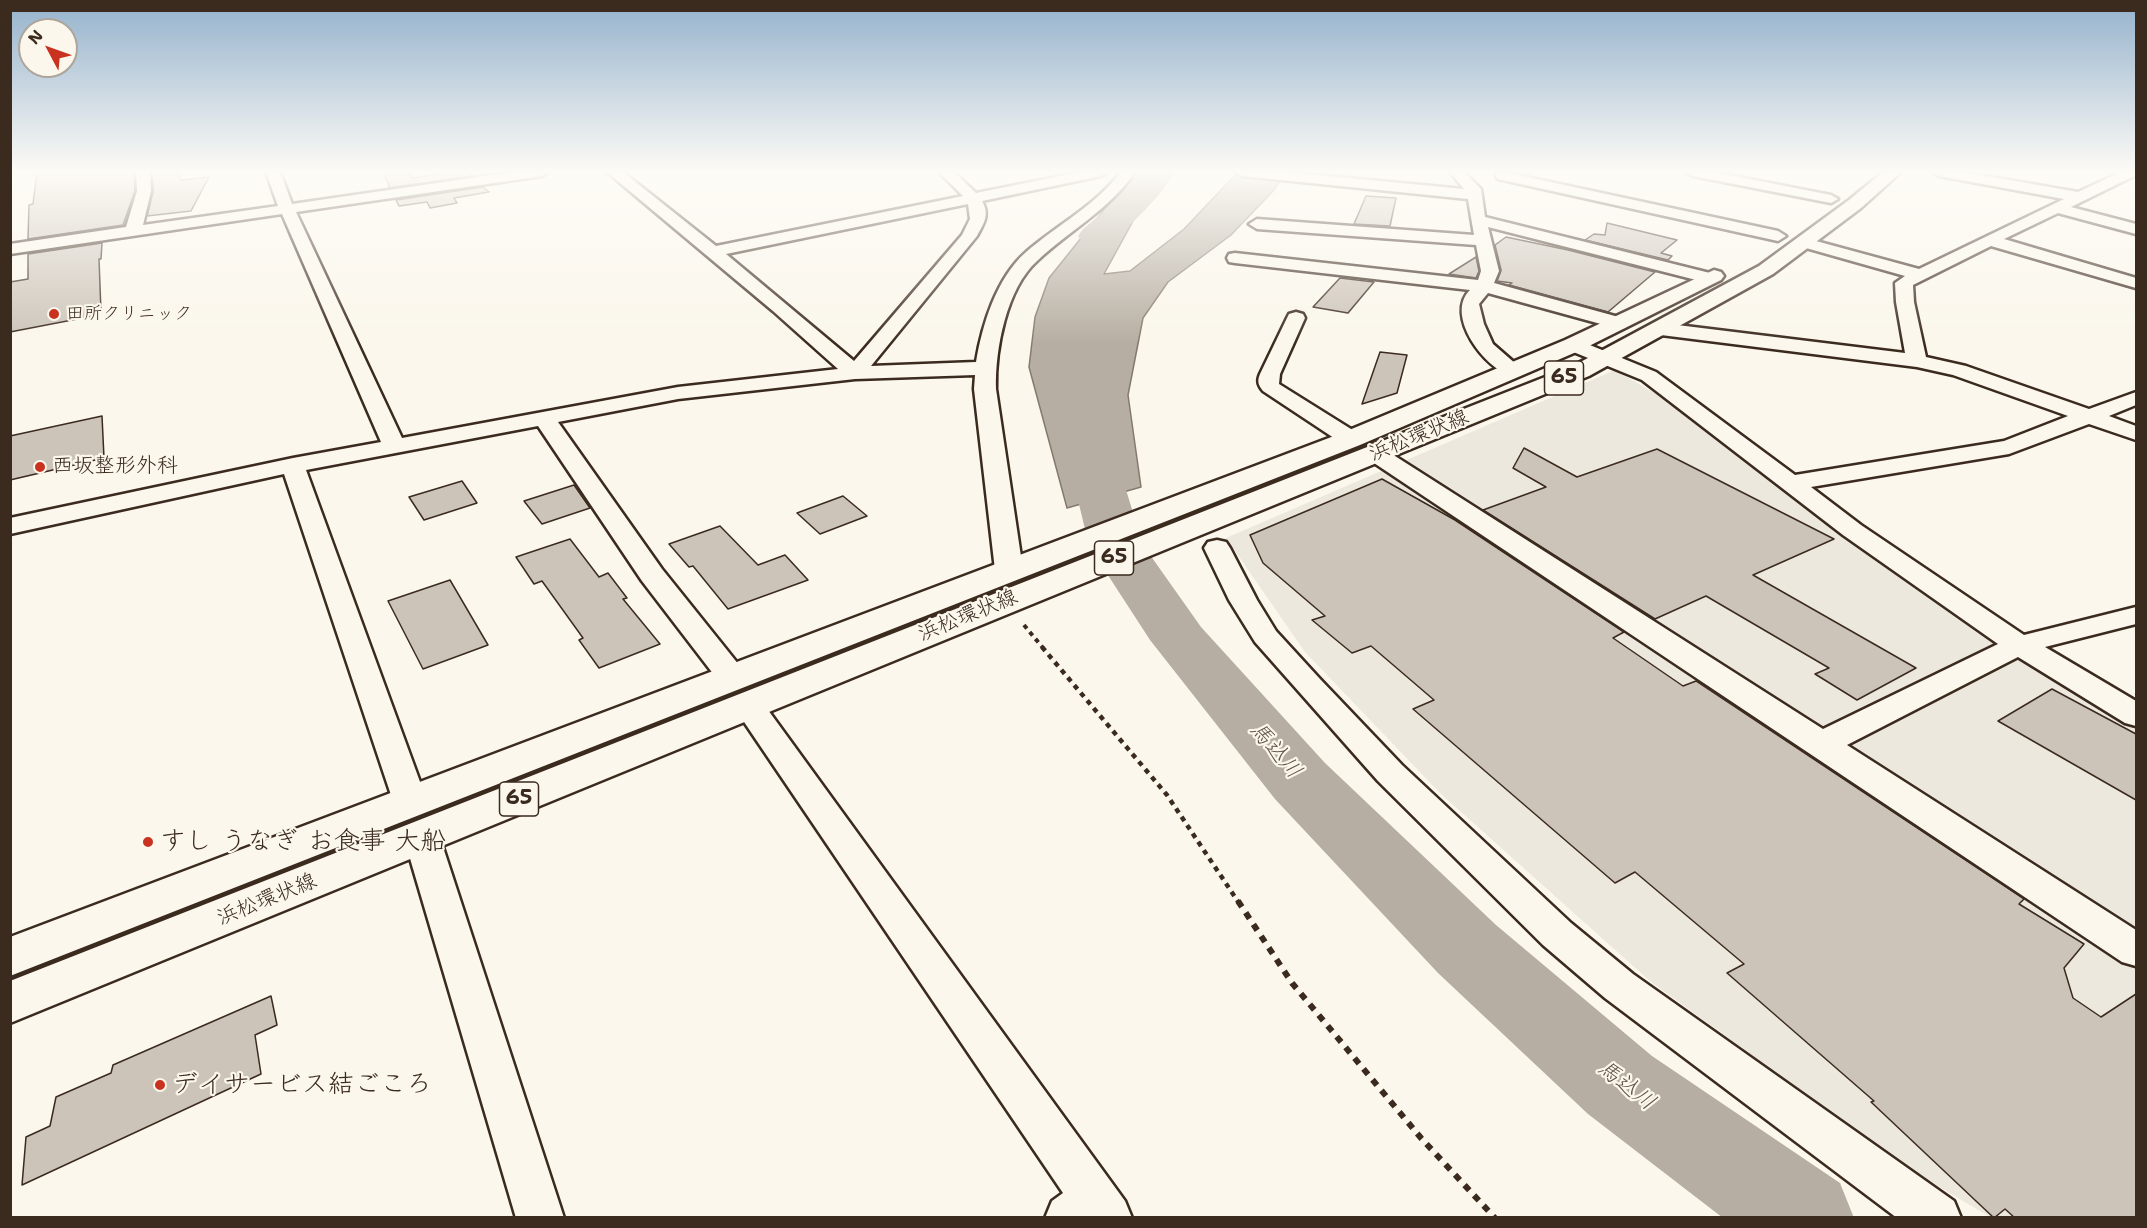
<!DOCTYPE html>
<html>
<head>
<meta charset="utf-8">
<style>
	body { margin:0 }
	#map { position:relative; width:2147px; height:1228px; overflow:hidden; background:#fbf7ec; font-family:"Shantell Sans",sans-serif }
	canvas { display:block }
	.frame { position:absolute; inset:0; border:12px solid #3b2a1e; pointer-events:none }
	.north { position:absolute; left:18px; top:18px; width:60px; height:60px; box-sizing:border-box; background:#fbf7ec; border:2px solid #aea59a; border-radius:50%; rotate:311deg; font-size:16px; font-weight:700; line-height:24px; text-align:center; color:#3b2a1e }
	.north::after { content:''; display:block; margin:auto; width:21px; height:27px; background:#c8321e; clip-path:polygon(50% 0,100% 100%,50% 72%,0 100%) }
</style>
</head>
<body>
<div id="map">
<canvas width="2147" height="1228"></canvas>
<div class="frame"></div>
<div class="north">N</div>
</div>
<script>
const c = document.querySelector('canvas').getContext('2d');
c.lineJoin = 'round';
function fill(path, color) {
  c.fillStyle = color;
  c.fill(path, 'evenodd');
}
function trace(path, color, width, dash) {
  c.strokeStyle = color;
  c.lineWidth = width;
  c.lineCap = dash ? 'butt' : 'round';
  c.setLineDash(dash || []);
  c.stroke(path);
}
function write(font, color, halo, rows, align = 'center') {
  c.font = font + ' "Shantell Sans","Klee One",sans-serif';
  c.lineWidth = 4.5;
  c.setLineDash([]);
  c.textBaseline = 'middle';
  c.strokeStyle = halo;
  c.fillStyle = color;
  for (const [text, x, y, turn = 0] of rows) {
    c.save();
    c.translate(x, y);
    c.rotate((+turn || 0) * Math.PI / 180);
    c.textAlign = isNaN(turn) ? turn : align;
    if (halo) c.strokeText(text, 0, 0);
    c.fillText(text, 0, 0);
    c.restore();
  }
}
fill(new Path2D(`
	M1615,370L1656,394L1877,559L1988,637L2136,724V1217H1990L1911,1170L1651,982L1441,794L1305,652L1226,538Z`), '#ede8dd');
const water = new Path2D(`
	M1134,172H1160L1104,274L1130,271L1184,229L1238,172H1285L1274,190L1231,235L1168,282L1143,318L1128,395L1141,487L1067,508L1029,367L1035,317L1049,278Z`);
fill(water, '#b6aea2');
trace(water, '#85796d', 1.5);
fill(new Path2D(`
	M1146,172H1174C1168,189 1123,235 1106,243C1099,247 1091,245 1083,243L1078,236L1083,229L1131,189Z
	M1087,407L1103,411L1110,421L1115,454L1143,545L1201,627L1325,763L1496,925L1652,1056L1840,1183L1854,1218H1723L1588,1114L1438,973L1275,799L1150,640L1089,546L1067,454L1064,421L1071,411Z`), '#b6aea2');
const building = new Path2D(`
	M37,172H134L135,191L123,225L28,239L29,205L33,204Z
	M152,172H178L181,180L209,177L191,211L147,216L153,192Z
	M383,172H408L412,178L451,172H468L472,176L390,188Z
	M483,187L489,192L454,198L457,203L430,208L427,202L399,206L396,200Z
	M1366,196L1396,198L1390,226L1354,224Z
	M1607,223L1677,240L1661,253L1672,256L1668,260L1585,240L1594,234L1605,235Z
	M1506,237L1568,250L1655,272L1608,312L1509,285L1512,283L1497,281L1501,270L1495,245Z
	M102,243L101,259H99L101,312L92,313L93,316L10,332V282L28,279V254Z
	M1476,257L1479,271L1476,278L1449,274Z
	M1340,278L1374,282L1348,313L1313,307Z
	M1380,352L1407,355L1397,393L1362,404Z
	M102,416L104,458L10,480V436Z
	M1524,448L1577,477L1657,449L1834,539L1753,575L1916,668L1857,700L1815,674L1829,668L1706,596L1655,619L1483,510L1546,487L1513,468Z
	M1382,479L1455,520L1624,632L1613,638L1683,686L1696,681L2024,899L2019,904L2084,944L2064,968L2073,998L2101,1017L2136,994V1218H2015L2005,1209L1994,1218L1871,1102L1874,1101L1727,973L1744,964L1635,872L1615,883L1413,709L1434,700L1371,646L1352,653L1312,620L1325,616L1263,563L1250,535Z
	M462,481L477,503L424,520L409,497Z
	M574,485L590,508L542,524L524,501Z
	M843,496L867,516L820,534L797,513Z
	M720,526L758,565L785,555L808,580L728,609L693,566L689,567L669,544Z
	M570,539L599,577L608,573L627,598L623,599L660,644L599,668L579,640L583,638L542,581L534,584L516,557Z
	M450,580L488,645L423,669L388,601Z
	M2052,689L2136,734V800L1998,721Z
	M271,996L277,1025L255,1035L261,1074L22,1185L26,1137L50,1126L56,1097L111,1073L113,1065Z`);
fill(building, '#ccc4b9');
trace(building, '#3b2a1e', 1.5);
const minor = new Path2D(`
	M136,172H150L151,191L143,225L278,206L266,172H280L292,204L513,172H549L542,176L296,212L402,438L678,387L838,369L773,311L607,172H623L716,246L963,196L939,172H954L976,193L1081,172H1108L1101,176L982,201C990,215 984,223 977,236L871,366L976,362C982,326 996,279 1025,253C1057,225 1095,206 1121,172H1135C1109,210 1070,230 1037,261C1006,289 995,350 996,389L1023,570L1019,576L1009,578L999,576L995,570L974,389L975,375L855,379L678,399L558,422L662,569L743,670L747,677L743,684L732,687L721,684L642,581L538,426L306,470L427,801L422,810L410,814L398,810L393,801L284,474L10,534V518L293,458L381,442L282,214L10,254V244L126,227L137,191ZM968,204L970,219L962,235L854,361L726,254Z
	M1235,172H1285L1464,189L1450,172H1464L1481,189L1485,217L1714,274L1717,278L1714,282L1708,283L1488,227L1499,271L1494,283L1626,319L1629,323L1626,327L1619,329L1488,293L1479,304L1484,324L1493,344L1524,371L1521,375L1514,377C1485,370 1444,315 1470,290L1235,263L1229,262L1227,258L1229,254L1235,253L1478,280L1481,271L1476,245L1257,229L1249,224L1257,219L1474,235L1468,199L1242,176Z
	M1504,172L1778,231L1786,236L1778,241L1498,179L1496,176L1498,173Z
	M1686,172H1714L1831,195L1838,199L1831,203L1693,176Z
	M1932,172H1963L2078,192L2121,172H2136V175L2071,207L2136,224V234L2058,213L2004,239L2136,278V288L1991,246L1913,285L1914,302L1926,357L1966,366L2089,409L2136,392V405L2109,416L2136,426V440L2089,424L2009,454L1811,487L1861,525L2024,635L2136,607V624L2045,647L2136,701V726L2125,723L2018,657L1847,745L2136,930V966L2122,962L1368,459L1364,454L1368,449L1376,447L1384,449L1823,729L1998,644L1843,535L1642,380L1566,349L1563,345L1566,341H1580L1656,372L1795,475L2004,441L2068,416L1953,375L1917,367L1661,335L1654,333L1651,329L1654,325L1661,323L1905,353L1896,302L1895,283L1905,276L1799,246L1797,243L1799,240L1805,238L1919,269L2064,199L1939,176Z
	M1296,312L1303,314L1305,318L1280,374L1279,384L1359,434L1362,439L1359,444L1351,446L1343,444L1263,391C1258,385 1257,381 1260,374L1287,318L1289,314Z
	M1217,540L1226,542L1230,548L1257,600L1276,631L1320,679L1402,765L1571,923L1633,974L1954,1201L1961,1218H1897L1605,998L1543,945L1378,781L1255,642L1229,600L1204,548L1208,542Z
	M749,696L760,699L1125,1201L1132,1218H1045L1052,1201L1063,1193L738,713L733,706L738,699Z
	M422,824L435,828L440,838L564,1218H516L404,838L409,828Z`);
const primary = new Path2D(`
	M1883,172H1901L1861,208L1773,274L1589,376L10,1023V981L1573,366L1759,266L1849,200Z
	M1714,270L1721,272L1724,276L1721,280L1581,350L1360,445L10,976V937L1342,433L1565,340Z`);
trace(minor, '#3b2a1e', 5);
trace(primary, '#3b2a1e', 5);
trace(new Path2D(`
	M1024,625L1043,648`), '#3b2a1e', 4, [4.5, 4.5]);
trace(new Path2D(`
	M1042,647L1167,795L1239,903`), '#3b2a1e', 4.5, [5, 5]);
trace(new Path2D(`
	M1238,901L1292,983L1421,1138L1495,1218`), '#3b2a1e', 6, [7, 7]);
fill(minor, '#fbf7ec');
fill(primary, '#fbf7ec');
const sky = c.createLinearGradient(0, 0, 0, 344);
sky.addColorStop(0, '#94b2cc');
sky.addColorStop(0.5, '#fdfbf6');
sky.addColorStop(1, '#fdfbf600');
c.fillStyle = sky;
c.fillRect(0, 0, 2147, 344);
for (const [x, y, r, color] of [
	[54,314,6,"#c8321e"],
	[40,467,6,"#c8321e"],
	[148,842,6,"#c8321e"],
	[160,1085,6,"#c8321e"]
]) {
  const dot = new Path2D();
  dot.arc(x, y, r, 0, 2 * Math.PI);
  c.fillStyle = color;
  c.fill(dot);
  trace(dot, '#fbf7ec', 2);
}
write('18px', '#3b2a1e', '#fbf7ec', [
	["田所クリニック",66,314]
], 'left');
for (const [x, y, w] of [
	[1564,378,39],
	[1114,558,39],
	[519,799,39]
]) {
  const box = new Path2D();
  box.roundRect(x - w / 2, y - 17, w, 34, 4.5);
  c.fillStyle = '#fbf7ec';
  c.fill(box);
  trace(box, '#3b2a1e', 1.5);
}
write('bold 20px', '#3b2a1e', null, [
	["65",1564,378],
	["65",1114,558],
	["65",519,799]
]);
write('21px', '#3b2a1e', '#fbf7ec', [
	["浜松環状線",1419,436,-22],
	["浜松環状線",968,616,-22],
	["浜松環状線",267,900,-22]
]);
write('21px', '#3b2a1e', '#fbf7ec', [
	["西坂整形外科",52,467]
], 'left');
write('italic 22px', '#605246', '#fbf7ec', [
	["馬込川",1275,751,49],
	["馬込川",1626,1086,38]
]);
write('26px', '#3b2a1e', '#fbf7ec', [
	["すし うなぎ お食事 大船",160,842],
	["デイサービス結ごころ",172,1085]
], 'left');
</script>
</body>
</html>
